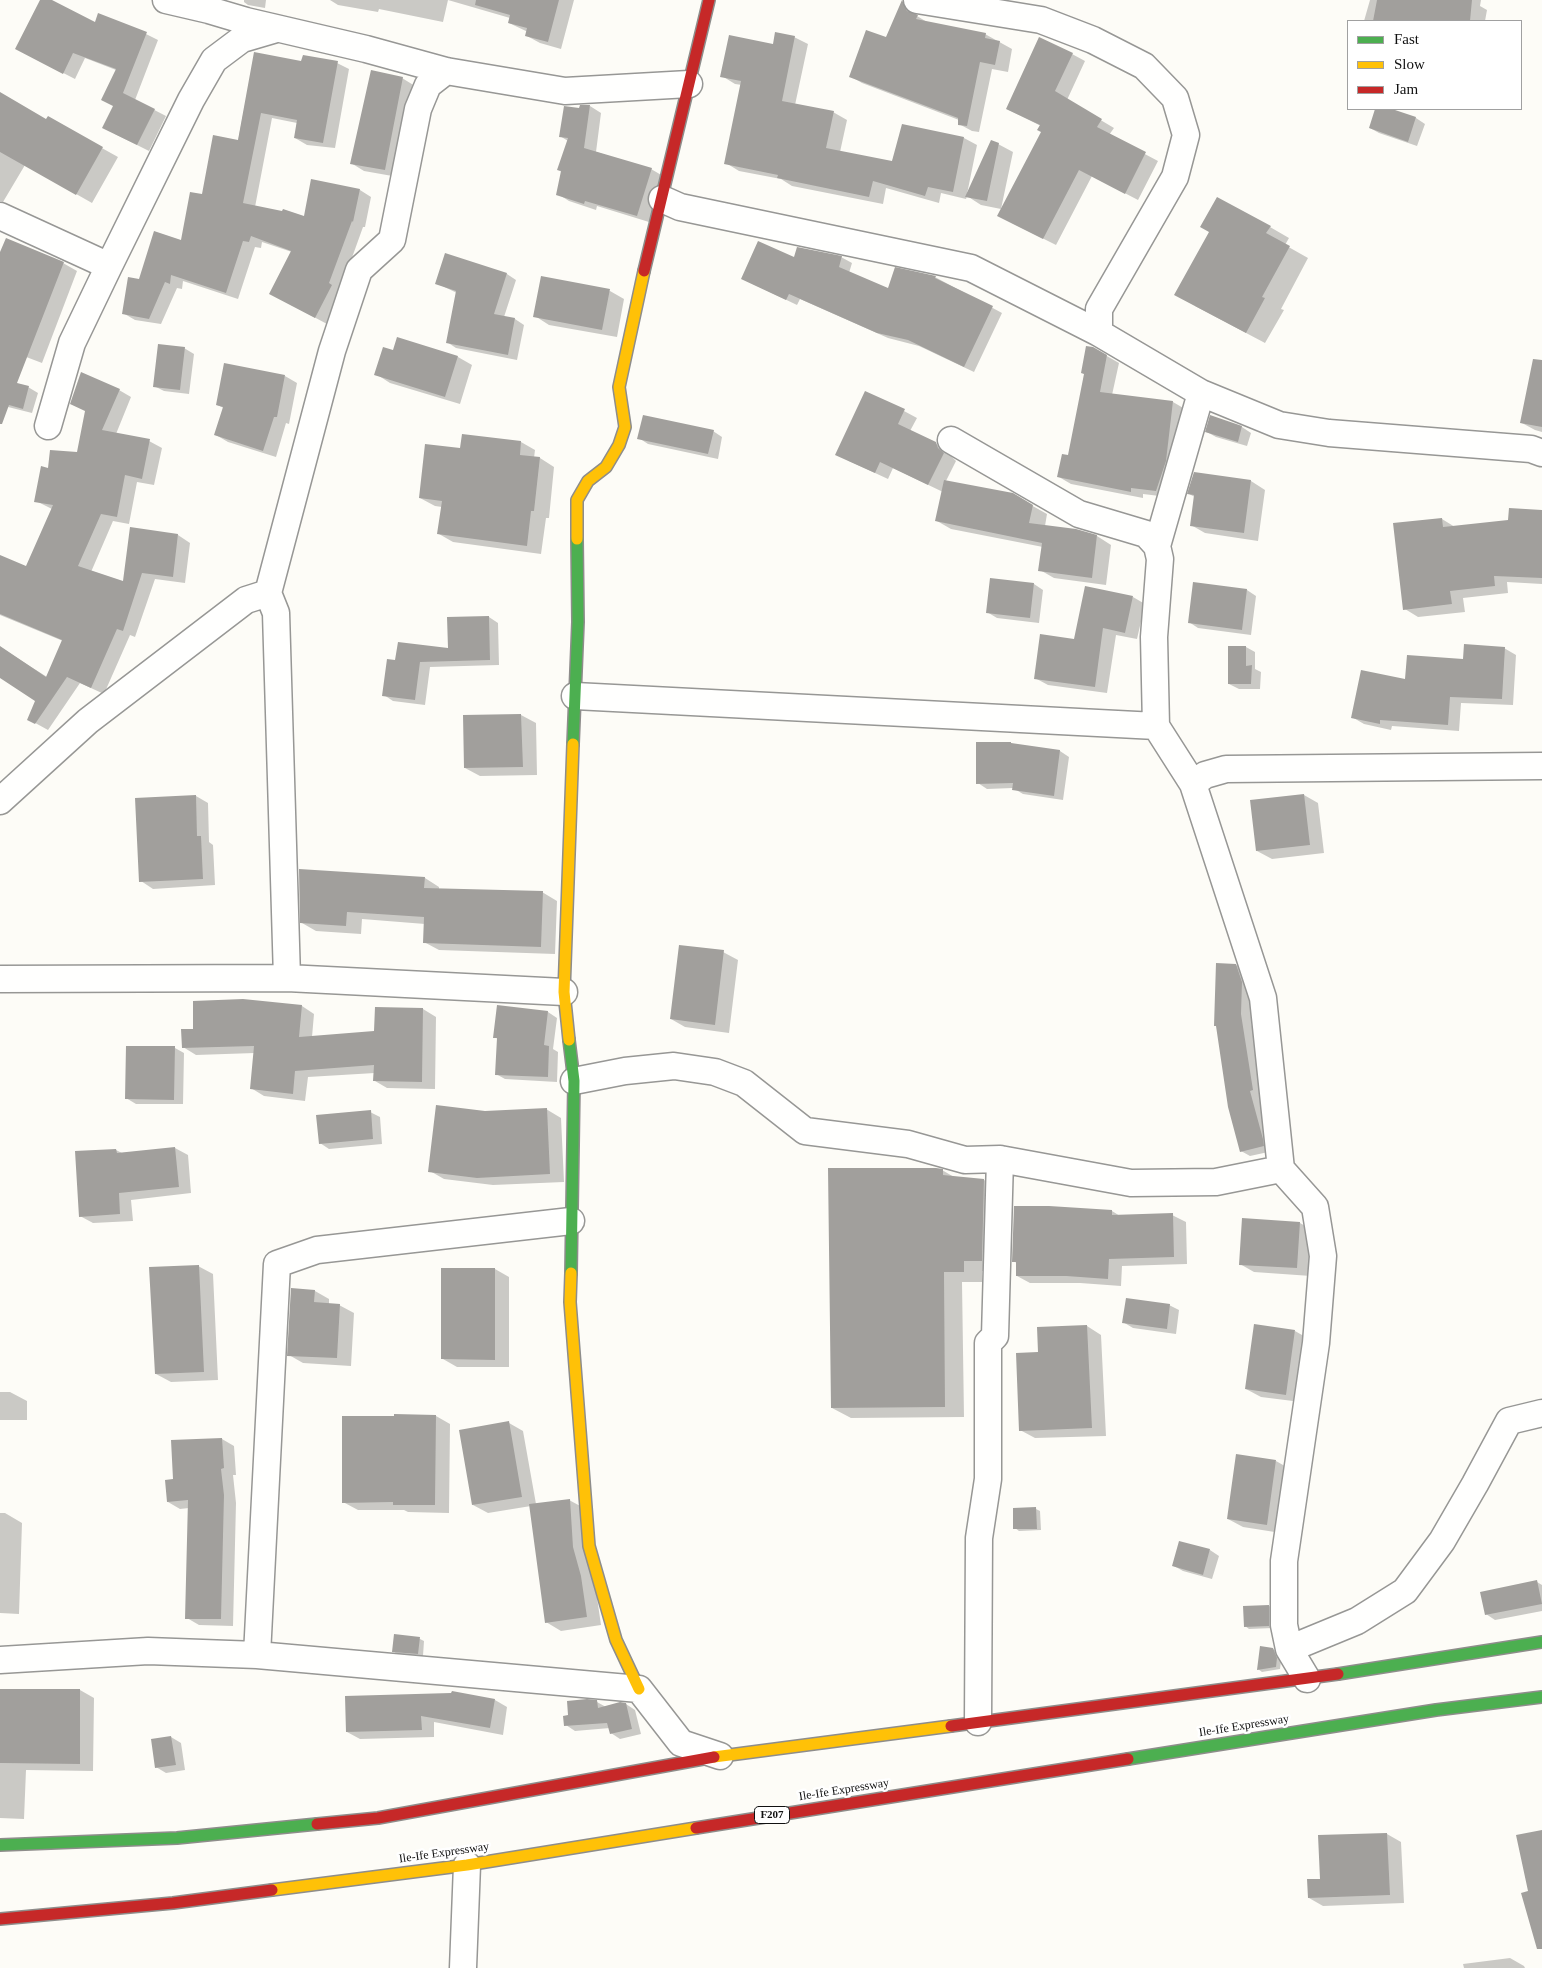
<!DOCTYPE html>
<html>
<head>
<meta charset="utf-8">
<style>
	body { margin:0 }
	#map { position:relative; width:1542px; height:1968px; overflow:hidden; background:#fdfcf7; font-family:"Times New Roman",serif }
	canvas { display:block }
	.legend { position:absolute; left:1347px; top:20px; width:175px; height:90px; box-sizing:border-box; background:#fff; border:1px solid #a0a0a0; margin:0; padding:6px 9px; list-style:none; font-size:15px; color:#111 }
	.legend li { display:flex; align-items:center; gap:10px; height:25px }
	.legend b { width:25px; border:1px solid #a0a0a0 }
</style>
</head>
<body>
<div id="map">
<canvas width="1542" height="1968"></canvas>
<ul class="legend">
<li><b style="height:6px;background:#4caf50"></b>Fast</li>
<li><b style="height:6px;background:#ffc107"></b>Slow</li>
<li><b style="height:6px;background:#c62828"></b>Jam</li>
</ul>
</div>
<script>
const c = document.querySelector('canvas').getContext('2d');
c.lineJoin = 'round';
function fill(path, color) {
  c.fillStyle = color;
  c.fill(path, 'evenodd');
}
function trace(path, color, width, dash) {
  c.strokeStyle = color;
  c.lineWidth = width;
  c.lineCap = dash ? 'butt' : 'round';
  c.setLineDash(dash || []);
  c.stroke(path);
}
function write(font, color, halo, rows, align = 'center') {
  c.font = font + ' "Times New Roman",serif';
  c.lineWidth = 5;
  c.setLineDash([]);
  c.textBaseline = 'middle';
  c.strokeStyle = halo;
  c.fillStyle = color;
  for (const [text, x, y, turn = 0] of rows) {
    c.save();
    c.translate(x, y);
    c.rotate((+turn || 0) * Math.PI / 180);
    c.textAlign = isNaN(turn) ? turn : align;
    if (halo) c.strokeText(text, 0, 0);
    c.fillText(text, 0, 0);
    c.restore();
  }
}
fill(new Path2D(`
	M42,0H50L95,24L99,15L146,34L158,40L135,100L166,116L149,151L115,134L114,106L116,70L85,58L75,79L28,55Z
	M244,0H266L265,8L248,5L244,2Z
	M330,0H448L443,22L379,9L378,12L338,5Z
	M448,0H574L561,49L540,43L527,36L528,32L509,23L510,18Z
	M1370,0H1481L1480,6L1487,10L1485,21H1364Z
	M903,1L914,8L917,16L927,22L985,34L1012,49L1008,72L992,69L979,132L972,131L959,124V120L862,83L850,76L886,38Z
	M794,37L808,44L795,105L833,112L847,120L840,152L892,162L903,126L964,138L977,145L967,194L998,144L1013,152L1001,209L981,205L967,196L966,199L941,193L939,203L886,188L883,204L792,186L781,179L739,171L726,163L742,85L735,84L722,76L774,45Z
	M255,53L302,62L337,63L349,69L335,148L307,145L295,138L297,123L272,118L255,207L305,218L360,190L371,197L365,227H363L340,291L343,293L327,324L282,300L292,252L262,242L261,248L255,247L238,299L183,281L182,289L177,288L161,324L135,320L123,313L140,281L182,242L203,196L238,141Z
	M1072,54L1085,61L1067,100L1114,128L1109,135L1158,161L1138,200L1092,176L1056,245L1012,223L1043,132L1041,126L1007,109Z
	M402,78L415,86L398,177L364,171L351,163Z
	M0,93L46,120L48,118L118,157L92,203L25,165L3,202L0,201Z
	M590,106L601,113L596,152L651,169L663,176L649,222L597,206L596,210L569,201L558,194L562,172L558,170L568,141L560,136Z
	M1377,109H1388L1416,118L1425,124L1417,146L1379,133L1370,128Z
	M1270,227L1289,238L1285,245L1308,258L1281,309L1284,310L1265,343L1195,306Z
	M0,255L63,263L77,271L42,363L0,347Z
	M445,255L507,274L516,280L504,317L515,319L524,325L517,360L456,348L447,342L457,293L436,283Z
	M841,257L852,263L849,273L888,290L935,277L1002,313L974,372L919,346L888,338L800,299L797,305L753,284L794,259Z
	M610,291L624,299L617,337L549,325L535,316Z
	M184,348L194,354L189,394L164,391L154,386Z
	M1093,348L1119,363L1112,395L1173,402L1185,409L1168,497L1143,494V498L1071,484L1059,477L1069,457Z
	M394,352L458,357L472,365L460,404L390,383L376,374Z
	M285,376L297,383L289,424L286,423L276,457L228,442L216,435L224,408L217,405Z
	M0,380L28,387L38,393L32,413L0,405Z
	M1542,385V432L1535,430L1522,423Z
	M119,390L131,397L116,434L149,441L162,448L154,485L137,482L129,524L113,521L91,572L124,583L131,529L178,535L190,543L185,583L155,579L135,637L130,635L104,694L80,683L48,730L28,719L36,701L0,676V647L47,677L63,641L0,615V556L27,568L52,509L36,501L50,469L78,454Z
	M904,411L917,418L910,431L949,451L951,456L956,461L946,481L1013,495L1047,514L1045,526L1097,536L1111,545L1106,585L1054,578L1040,570L1043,547L951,529L937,521L943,492L893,468L888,479L849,461Z
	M1211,416L1242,427L1251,433L1247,446L1216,437L1207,432Z
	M713,431L722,437L718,459L648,444L639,438Z
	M521,442L535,450L534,458H540L554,467L549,518H546L541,554L453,542L439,534L442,507L435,506L420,498L462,449Z
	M1195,474L1251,481L1265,490L1258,541L1205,533L1191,525L1195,497L1189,494Z
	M1542,511V584L1507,582L1508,593L1463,598L1465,612L1418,617L1405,609L1442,519L1455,527L1509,521Z
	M1194,583L1247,590L1256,596L1251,635L1198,628L1189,622Z
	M1034,584L1043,590L1039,623L997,618L987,612Z
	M1133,597L1145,604L1137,639L1116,635L1107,693L1048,685L1035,678L1075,640Z
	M489,617L498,623L499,665L430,667L425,705L393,701L384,695L396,662L449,650Z
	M1246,647L1255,652V669L1261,672L1260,689H1239L1229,684Z
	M1504,648L1516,655L1513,705L1461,703L1459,731L1392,726L1391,730L1364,724L1352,717L1406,681Z
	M521,715L536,723L537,775L480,776L465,768Z
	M1011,743L1015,745L1060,751L1069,757L1063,800L1023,794L1013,788L987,789L978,783Z
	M1304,795L1318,803L1324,853L1272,859L1257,851Z
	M196,796L208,803L209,842L213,845L215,885L153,889L141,881Z
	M425,878L439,887V889L542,892L557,901L555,954L439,950L424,942L425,924L362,919L361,934L316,931L302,923Z
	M723,952L738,960L729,1033L685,1027L671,1019Z
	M1236,965L1245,971L1251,988V1020L1262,1095L1259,1096L1273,1151L1250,1156L1241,1151Z
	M302,1006L314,1014L312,1037L375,1032L376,1008L423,1009L436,1017L435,1089L387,1088L375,1081V1073L308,1077L305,1101L264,1096L251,1088L255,1053L196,1055L183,1047L195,1030Z
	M498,1006L548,1012L557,1018L553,1049L558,1052L557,1082L505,1079L496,1074L498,1039L494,1037Z
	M175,1048L184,1053L183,1104H136L126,1098Z
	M546,1109L561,1118L564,1182L493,1185L444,1179L430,1171L485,1112Z
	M370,1112L380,1117L382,1144L329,1149L320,1143Z
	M175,1148L188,1155L191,1193L131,1200L133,1221L93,1223L80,1216L116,1150L122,1153Z
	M942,1170L954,1177L984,1180L1003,1191L1000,1272L982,1271V1282H962L964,1417L851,1418L832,1408Z
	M1112,1211L1120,1216L1172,1215L1186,1222L1187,1264L1122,1266L1121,1286L1080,1283H1030L1017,1276V1263L1013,1261Z
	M1300,1223L1314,1231L1311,1276L1254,1272L1240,1264Z
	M198,1266L213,1274L218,1380L171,1382L156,1374Z
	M495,1269L509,1277V1367H457L443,1359Z
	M292,1289L315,1291L329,1299V1304L339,1305L354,1313L351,1366L303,1363L289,1355Z
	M1169,1305L1179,1310L1176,1334L1133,1328L1123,1322Z
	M1087,1326L1101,1335L1106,1436L1035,1438L1020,1430L1039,1353Z
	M1295,1331L1309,1339L1301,1402L1261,1397L1246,1389Z
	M0,1392H10L27,1401V1420H0Z
	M436,1416L450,1424L449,1513L408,1512L404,1510H358L343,1502Z
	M509,1423L523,1431L536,1504L569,1500L584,1508L601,1625L561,1631L546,1622L531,1506L488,1513L473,1505Z
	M222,1439L234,1446L236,1475H233L236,1503L233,1626L199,1625L187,1618L189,1508L180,1509L168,1502L174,1480Z
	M1276,1461L1290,1469L1281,1533L1243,1527L1228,1519Z
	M1015,1509H1036L1040,1511L1041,1530L1019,1531L1015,1528Z
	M0,1513H5L22,1523L19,1614L0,1613Z
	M1210,1550L1219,1556L1212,1579L1183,1571L1174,1566Z
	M1537,1582L1542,1585V1611L1495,1620L1486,1614Z
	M1269,1606L1273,1608V1628L1249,1629L1245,1626Z
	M395,1635L420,1639L424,1641L423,1656L397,1654L393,1651Z
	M1273,1649L1278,1652L1281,1661L1280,1669L1262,1672L1258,1669Z
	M80,1690L94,1698L93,1771L26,1770L24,1819L0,1818V1691Z
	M495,1700L507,1707L503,1735L434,1722V1737L360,1739L347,1732Z
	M597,1702L606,1707L626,1704L635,1710L641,1734L620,1739L611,1733L610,1728L575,1731L566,1725Z
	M171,1737L181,1743L185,1770L166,1773L156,1767Z
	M1387,1834L1401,1842L1404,1903L1323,1906L1309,1898Z
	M1510,1958L1524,1966L1525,1968H1464L1463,1964Z`), '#0003');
fill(new Path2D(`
	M40,0H52L95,22L98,13L147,32L123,93L155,109L137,145L102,128L113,106L101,100L116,69L73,53L63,74L15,49Z
	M476,0H559L548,42L525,36L527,28L508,23L510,15L475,5Z
	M902,0L907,11L918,15L916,19L986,33L985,38L1000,41L995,65L980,62L967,126L958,125V118L849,77L866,30L886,37Z
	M1377,0H1472L1470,21H1373Z
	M775,32L795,36L782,101L834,111L826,148L892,161L902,124L964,137L953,192L928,187L925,196L873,181L869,197L777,178L778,175L724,164L741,81L720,77L729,35L773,44Z
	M1039,37L1073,53L1055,91L1102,119L1097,127L1146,152L1125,194L1079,170L1043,239L997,216L1041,132L1037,130L1040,125L1006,109Z
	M254,52L301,61L303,55L338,61L323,143L294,138L297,120L261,113L243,203L282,211L283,209L304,216L311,179L360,189L353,222L352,221L329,283L332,285L315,318L269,294L291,251L251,236L249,242L243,241L226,293L171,275L170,284L165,282L149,319L122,314L128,277L139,279L154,231L181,240L190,192L202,194L213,135L238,140Z
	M371,70L403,77L385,170L350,164Z
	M0,92L46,119L48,116L103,147L76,195L0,152Z
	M580,105H590L584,148L652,168L637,216L585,201L584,204L556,195L561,171L557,170L568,138L559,137L564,106L579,108Z
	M1375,109H1392L1416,117L1408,142L1369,128Z
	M991,140L999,143L987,201L965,197Z
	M1217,197L1271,226L1266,233L1290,246L1262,297L1265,298L1246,333L1174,295L1209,232L1200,227Z
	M6,238L64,262L17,383L29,386L23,409L9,405L2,424H0V252Z
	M758,241L794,257L797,247L842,256L839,267L888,288L895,267L936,276L935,278L993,306L964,367L908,340L877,333L789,294L786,300L741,279Z
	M445,253L507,273L494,314L515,318L508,355L446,343L456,291L435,284Z
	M541,276L610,289L602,330L533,317Z
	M397,337L458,356L445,397L374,375L383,347L393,350Z
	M158,344L185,347L180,390L153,387Z
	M1086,346L1093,347L1107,355L1100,392L1173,401L1166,461L1156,491L1131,488V492L1057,477L1062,454L1068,455L1084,374L1081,373Z
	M1533,359L1542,360V427L1520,423Z
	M224,363L285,375L277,417H274L263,451L214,435L223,407L216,405Z
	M81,372L120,389L102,430L150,439L142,479L125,475L117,517L101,514L78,566L123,581L130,527L178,534L173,577L142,573L123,631L117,629L91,688L67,677L35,724L27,720L35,701L0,678V646L46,677L62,640L0,614V555L26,566L53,505L34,502L41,466L48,468L50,450L77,452L85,411L70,404Z
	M865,391L905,409L898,424L936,442L938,448L944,453L928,485L880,462L875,473L835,455Z
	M643,415L714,430L708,454L637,439Z
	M1210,415L1242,426L1238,442L1205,432Z
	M462,434L521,441L520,455L540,457L534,511H531L527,546L437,534L442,501L419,498L425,444L460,448Z
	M1194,472L1251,480L1244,533L1190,526L1194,495L1187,494Z
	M944,480L1013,493L1033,505L1029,523L1076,529L1097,535L1092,578L1038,571L1042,543L935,521Z
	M1509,508L1542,510V578L1494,576L1495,586L1450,591L1452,604L1403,610L1393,523L1442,518L1443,527L1508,520Z
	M990,578L1034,583L1030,618L986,613Z
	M1193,582L1247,589L1242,630L1188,623Z
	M1085,586L1133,596L1125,633L1103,628L1095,687L1034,679L1040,634L1074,639Z
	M489,616L490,660L420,662L415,700L382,696L387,659L395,660L398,642L448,648L447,617Z
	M1464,644L1505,647L1502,699L1450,697L1448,725L1380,720V724L1351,718L1361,670L1405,679L1407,655L1463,659Z
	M1228,646H1246V666L1252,665L1251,684H1228Z
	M521,714L523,767L464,768L463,715Z
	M976,742H1011V743L1060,750L1054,796L1012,790L1013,783L976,784Z
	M1304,794L1310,845L1256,851L1250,800Z
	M196,795L197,836H201L203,879L139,882L135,798Z
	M299,869L425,877L424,888L543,891L541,947L423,943L424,917L347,912L346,926L300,923Z
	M679,945L724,950L715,1025L670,1019Z
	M1216,963L1236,964L1242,982L1241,1014L1253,1090L1250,1091L1263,1139L1264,1146L1240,1152L1228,1107L1216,1026H1214Z
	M243,999L302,1005L299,1037L374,1031L375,1007L423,1008L422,1082L373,1081L374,1065L295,1071L293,1094L250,1089L254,1046L182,1048L181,1029H193V1001Z
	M497,1005L548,1011L544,1045L549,1046L548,1077L495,1075L497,1038H493Z
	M126,1046H175L174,1100L125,1099Z
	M436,1105L485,1111L547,1108L550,1174L477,1178L428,1172Z
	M371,1110L373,1139L319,1144L316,1115Z
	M175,1147L179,1187L119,1193L120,1214L79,1217L75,1151L116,1149L117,1153Z
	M828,1168H936L943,1169V1175L984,1179L982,1261H964V1272H944L945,1407L831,1408Z
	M1014,1206H1049L1112,1210V1215L1173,1213L1174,1257L1109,1259L1108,1279L1066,1276H1016V1262H1012Z
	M1242,1218L1300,1222L1297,1268L1239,1265Z
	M199,1265L204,1372L155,1374L149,1267Z
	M441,1268H495V1360L441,1359Z
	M291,1288L315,1290L314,1302L340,1304L337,1358L287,1356Z
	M1126,1298L1170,1304L1167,1329L1122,1323Z
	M1254,1324L1295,1330L1286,1395L1245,1389Z
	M1087,1325L1092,1428L1019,1431L1016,1353L1038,1352L1037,1327Z
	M394,1414L436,1415L435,1505H393V1502L342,1503V1416H394Z
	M509,1421L522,1497L472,1505L459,1430Z
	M222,1438L224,1468L221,1469L224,1495L221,1619H185L188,1500L167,1502L165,1480L173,1479L171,1440Z
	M1236,1454L1276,1460L1267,1525L1227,1519Z
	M570,1499L573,1547L581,1576L587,1617L545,1623L529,1504Z
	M1036,1507L1037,1529H1013V1508Z
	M1179,1541L1210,1549L1203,1575L1172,1566Z
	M1537,1580L1542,1604L1485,1615L1480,1592Z
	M1269,1605V1626L1244,1627L1243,1606Z
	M394,1634L420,1637L418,1654L392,1652Z
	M1260,1646L1273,1648L1277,1658L1276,1667L1257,1670Z
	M0,1689H80V1764L0,1763Z
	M452,1691L495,1699L490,1728L421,1716L422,1730L346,1732L345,1696L451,1693Z
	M587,1699L597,1700L598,1708L620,1702L626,1703L632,1729L610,1734L607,1723L564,1726L563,1716L568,1715L567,1701Z
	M171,1736L176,1765L155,1768L151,1739Z
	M1542,1830V1949H1537L1521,1893L1528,1891L1516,1835Z
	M1387,1833L1390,1895L1308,1898L1307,1879H1320L1318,1835Z`), '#a19f9c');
const street = new Path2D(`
	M166,0L209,10L246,21L366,49L446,71L565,91L689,84
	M917,0L1041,20L1093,40L1144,66L1175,98L1186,135L1175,177L1099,309V333
	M662,199L680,207L971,268L1099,333L1201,393L1279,425L1329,433L1531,449L1542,453
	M0,216L109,266
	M1201,393L1157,546L1160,559L1154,637L1156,726L1193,784L1263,998L1281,1169L1315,1207L1323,1256L1316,1343L1284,1561V1625L1289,1649L1307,1679
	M48,426L72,343L109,266L191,100L214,60L242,39L276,29
	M951,440L1079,514L1146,534L1157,546
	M575,696L1156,726
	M1193,784L1205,775L1226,769L1542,766
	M0,801L88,721L246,600L268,593
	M287,978L276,613L268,593L332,351L359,270L392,240L418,109L428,85L446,71
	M0,979L287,978L564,992
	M574,1081L625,1071L674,1066L715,1072L744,1083L805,1131L908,1144L965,1160L1000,1159L1131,1183L1216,1182L1281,1169
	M1289,1649L1357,1621L1405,1591L1442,1541L1475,1484L1509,1421L1542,1413
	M257,1655L277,1264L317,1250L571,1221
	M0,1660L148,1651L257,1655L639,1689L681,1743L720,1756
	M978,1722L979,1538L988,1479V1343L995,1336L1000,1159
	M463,1968L467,1865`);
const fast = new Path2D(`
	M573,744L578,622L577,539
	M569,1040L574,1081L571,1273
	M1338,1674L1542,1642
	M1128,1759L1436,1710L1542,1697
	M0,1845L177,1838L317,1824`);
const slow = new Path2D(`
	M577,539V500L588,481L606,467L619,445L625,427L619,387L644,271
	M569,1040L564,992L573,744
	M571,1273L570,1302L589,1546L616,1640L639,1689
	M714,1757L951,1726
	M272,1890L467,1865L696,1828`);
const jam = new Path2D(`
	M644,271L709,0
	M951,1726L1338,1674
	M317,1824L378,1818L714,1757
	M696,1828L1128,1759
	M0,1919L173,1903L272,1890`);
trace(street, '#979795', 29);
trace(fast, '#8e8d8b', 14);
trace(slow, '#8e8d8b', 14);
trace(jam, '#8e8d8b', 14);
trace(street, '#fffffe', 26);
trace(fast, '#4caf50', 11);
trace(slow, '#ffc107', 11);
trace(jam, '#c62828', 11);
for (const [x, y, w] of [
	[772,1815,35]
]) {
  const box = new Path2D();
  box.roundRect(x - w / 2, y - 8.5, w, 17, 4);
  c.fillStyle = '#fff';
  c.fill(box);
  trace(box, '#111', 1);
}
write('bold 11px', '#111', null, [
	["F207",772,1815]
]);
write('12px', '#111', '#fff', [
	["Ile-Ife Expressway",1244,1726,-9],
	["Ile-Ife Expressway",844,1790,-9],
	["Ile-Ife Expressway",444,1853,-8]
]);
</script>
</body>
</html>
